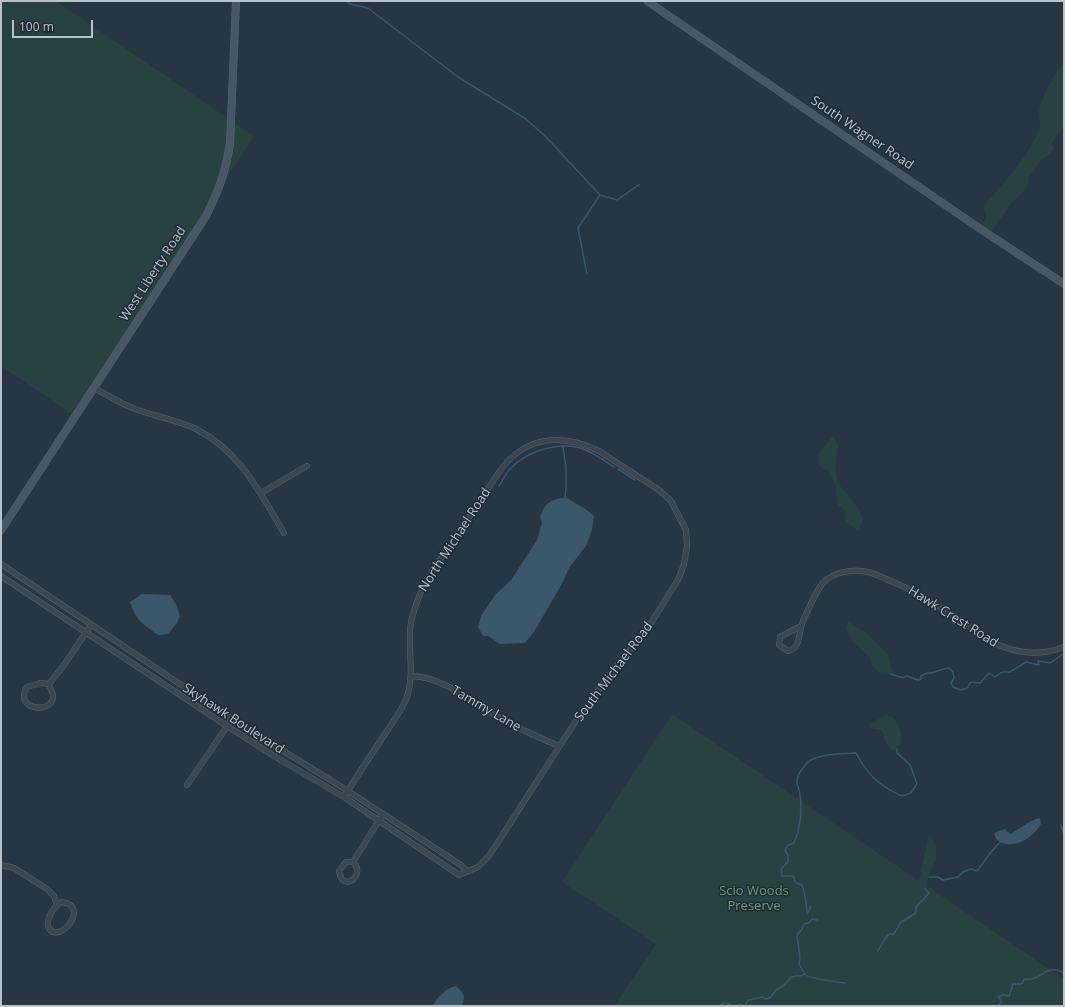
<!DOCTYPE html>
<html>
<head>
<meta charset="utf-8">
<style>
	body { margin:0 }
	#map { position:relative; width:1065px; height:1007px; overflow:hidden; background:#263642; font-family:"Open Sans",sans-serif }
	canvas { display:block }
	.frame { position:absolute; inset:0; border:2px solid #b7c2cb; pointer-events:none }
	.scale { position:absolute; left:12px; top:20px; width:81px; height:18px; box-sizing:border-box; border:2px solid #b7c2cb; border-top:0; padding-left:5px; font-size:12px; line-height:14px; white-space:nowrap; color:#b7c2cb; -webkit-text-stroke:3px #1f2c37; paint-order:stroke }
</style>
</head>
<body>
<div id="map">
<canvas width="1065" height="1007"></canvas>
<div class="frame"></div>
<div class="scale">100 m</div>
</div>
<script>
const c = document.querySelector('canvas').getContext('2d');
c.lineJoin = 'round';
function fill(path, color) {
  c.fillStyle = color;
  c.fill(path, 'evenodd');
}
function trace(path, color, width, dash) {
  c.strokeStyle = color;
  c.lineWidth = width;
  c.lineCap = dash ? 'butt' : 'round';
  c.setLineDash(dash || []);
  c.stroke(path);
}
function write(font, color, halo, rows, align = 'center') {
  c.font = font + ' "Open Sans",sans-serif';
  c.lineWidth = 3;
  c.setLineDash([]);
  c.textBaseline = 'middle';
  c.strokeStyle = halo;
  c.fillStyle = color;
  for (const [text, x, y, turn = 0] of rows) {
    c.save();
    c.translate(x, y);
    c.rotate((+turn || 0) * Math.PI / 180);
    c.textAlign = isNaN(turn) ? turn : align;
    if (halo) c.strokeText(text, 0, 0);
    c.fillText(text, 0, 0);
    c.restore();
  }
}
fill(new Path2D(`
	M1,1H56L254,136L72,414L1,366Z
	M1064,63V125L1052,143L1054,149L1049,155L1041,160L1028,179V184L1022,193L1012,202L992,231L982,224L986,218L983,206C1003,185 1030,154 1040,127C1041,122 1039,117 1039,112C1041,97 1054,74 1064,63Z
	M833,436L838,445L835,469L838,483L859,509L863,518L859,531L845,522L846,515L843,508L838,506L835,484L829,472L819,466L818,454Z
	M848,621L865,632L888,655L892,672L891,674L882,675L871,664L869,657L851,640L846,628Z
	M672,714L918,880L920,877L929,834L936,846V861L929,873L927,886L1064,979V1006H614L656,944L562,882Z
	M886,715L893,717C900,727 909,746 891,750L884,740V734L881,730L870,728L869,724Z`), '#284242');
fill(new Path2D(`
	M565,497L587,510L594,516L592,530L586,546L569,568L563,582L534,632L525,643L500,644L488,636H483L478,627L481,616L495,595L511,580L537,540L542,523L540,518C545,502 549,501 565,497Z
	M142,594L170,595L176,604L180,616L177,623L168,634L158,635C143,624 136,621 130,602Z
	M1040,818L1041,824C1038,829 1033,835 1028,838C1018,846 996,848 994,833L1005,829L1010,834C1020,829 1031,819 1040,818Z
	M456,986C464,994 466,995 462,1006H432C439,997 445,988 456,986Z`), '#3b576a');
trace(new Path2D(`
	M346,1L350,4L368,8L458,77L526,119L546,137L600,195L578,228L587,274
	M600,195L617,200L640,184
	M563,446L566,468V490L565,497
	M618,469L635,480
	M499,486C503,480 506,473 511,468C526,452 555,443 576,447C589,449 603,460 614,467
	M891,674L903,678L907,676L918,680L921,679V676L927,673C934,674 942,668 949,668L953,672L954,678L951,683L953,687L961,690L967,688L971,682L980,683L989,673L995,677L1002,672H1010L1026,662L1039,665L1038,661L1050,663L1063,654L1064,655
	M1061,825L1064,835
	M929,877H938L943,880L958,877L963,872L971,869L977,871L991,852L1000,842
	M811,906L808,913C805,904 806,894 802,885L796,883L793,876H782L781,869L788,862V855L785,850L788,845L794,843C801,827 802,812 800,795C800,791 798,787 797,783C797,778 799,773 802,769C804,767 806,764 808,762C819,753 843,754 856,753C868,775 879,786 902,796L911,793L917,784L910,765L897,753V749
	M817,920L812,919L809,923L804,924L802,929L797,935C797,942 802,958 799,964C801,968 803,972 806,975C812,979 837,982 845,983
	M878,951L884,940L889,934H894L901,922L916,913V907L929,893L925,889
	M720,1006L723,1003L730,1004L732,1006
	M739,1006L740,1004L743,1006
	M745,1006L748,1000L762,997L766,999L770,998L776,990L783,986L791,977L795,976H800L805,974
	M997,1006L1002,1002L998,997L1003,995L1009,996L1013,984H1022L1024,979C1043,982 1045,962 1064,973`), '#3b576a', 1.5);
const street = new Path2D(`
	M94,388C108,395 122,405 138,410C157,417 177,420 196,429C240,451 260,493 284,533
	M261,493L307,466
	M1,564L232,719L348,791L461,865L467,871
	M1,576L227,726L279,759L344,797L459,875L478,867L489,856L579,716L614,669L648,628L679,578L684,564L687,547L686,530L671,501L659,490L599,451C568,436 535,434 509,460C500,469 493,481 486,492C476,507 465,522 456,537C441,559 422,582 415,608C412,616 410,626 410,634C409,656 414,676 407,697C402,710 393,722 385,734C371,755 357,776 344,797
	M801,626L780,637L779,645L788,651C802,648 798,632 803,621C809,609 814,594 823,583C834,571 854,569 868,572C876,574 884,578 891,581C929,597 962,622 996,644C1019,654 1040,656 1064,647
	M411,676C442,676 476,704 501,719C520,729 540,738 559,746
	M40,683L49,684C50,688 53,693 53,696C54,714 13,711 27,687Z
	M49,684L64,665L91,625
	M187,785L232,719
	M346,862H353C367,875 342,894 339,871Z
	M353,862L383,814
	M1,865L14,868L47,889L54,896L57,905
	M62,902C88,906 65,937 53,932C40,925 54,906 62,902Z`);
const secondary = new Path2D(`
	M647,1L982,230L1064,284
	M1,530L206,216C219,190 225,174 230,144L236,1`);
trace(street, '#58656e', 6);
trace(secondary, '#58656e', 8);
trace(street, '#3a4751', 5);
trace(secondary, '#485764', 7);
write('13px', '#b7c2cb', '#1f2c37', [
	["South Wagner Road",862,133,34],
	["West Liberty Road",153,274,-57],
	["North Michael Road",455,540,-57],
	["Hawk Crest Road",953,617,32],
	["South Michael Road",614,672,-53],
	["Tammy Lane",486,709,30],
	["Skyhawk Boulevard",233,719,33]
]);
write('13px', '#6e9c72', '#1f2c37', [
	["Scio Woods",754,891],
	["Preserve",754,906]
]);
</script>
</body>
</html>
